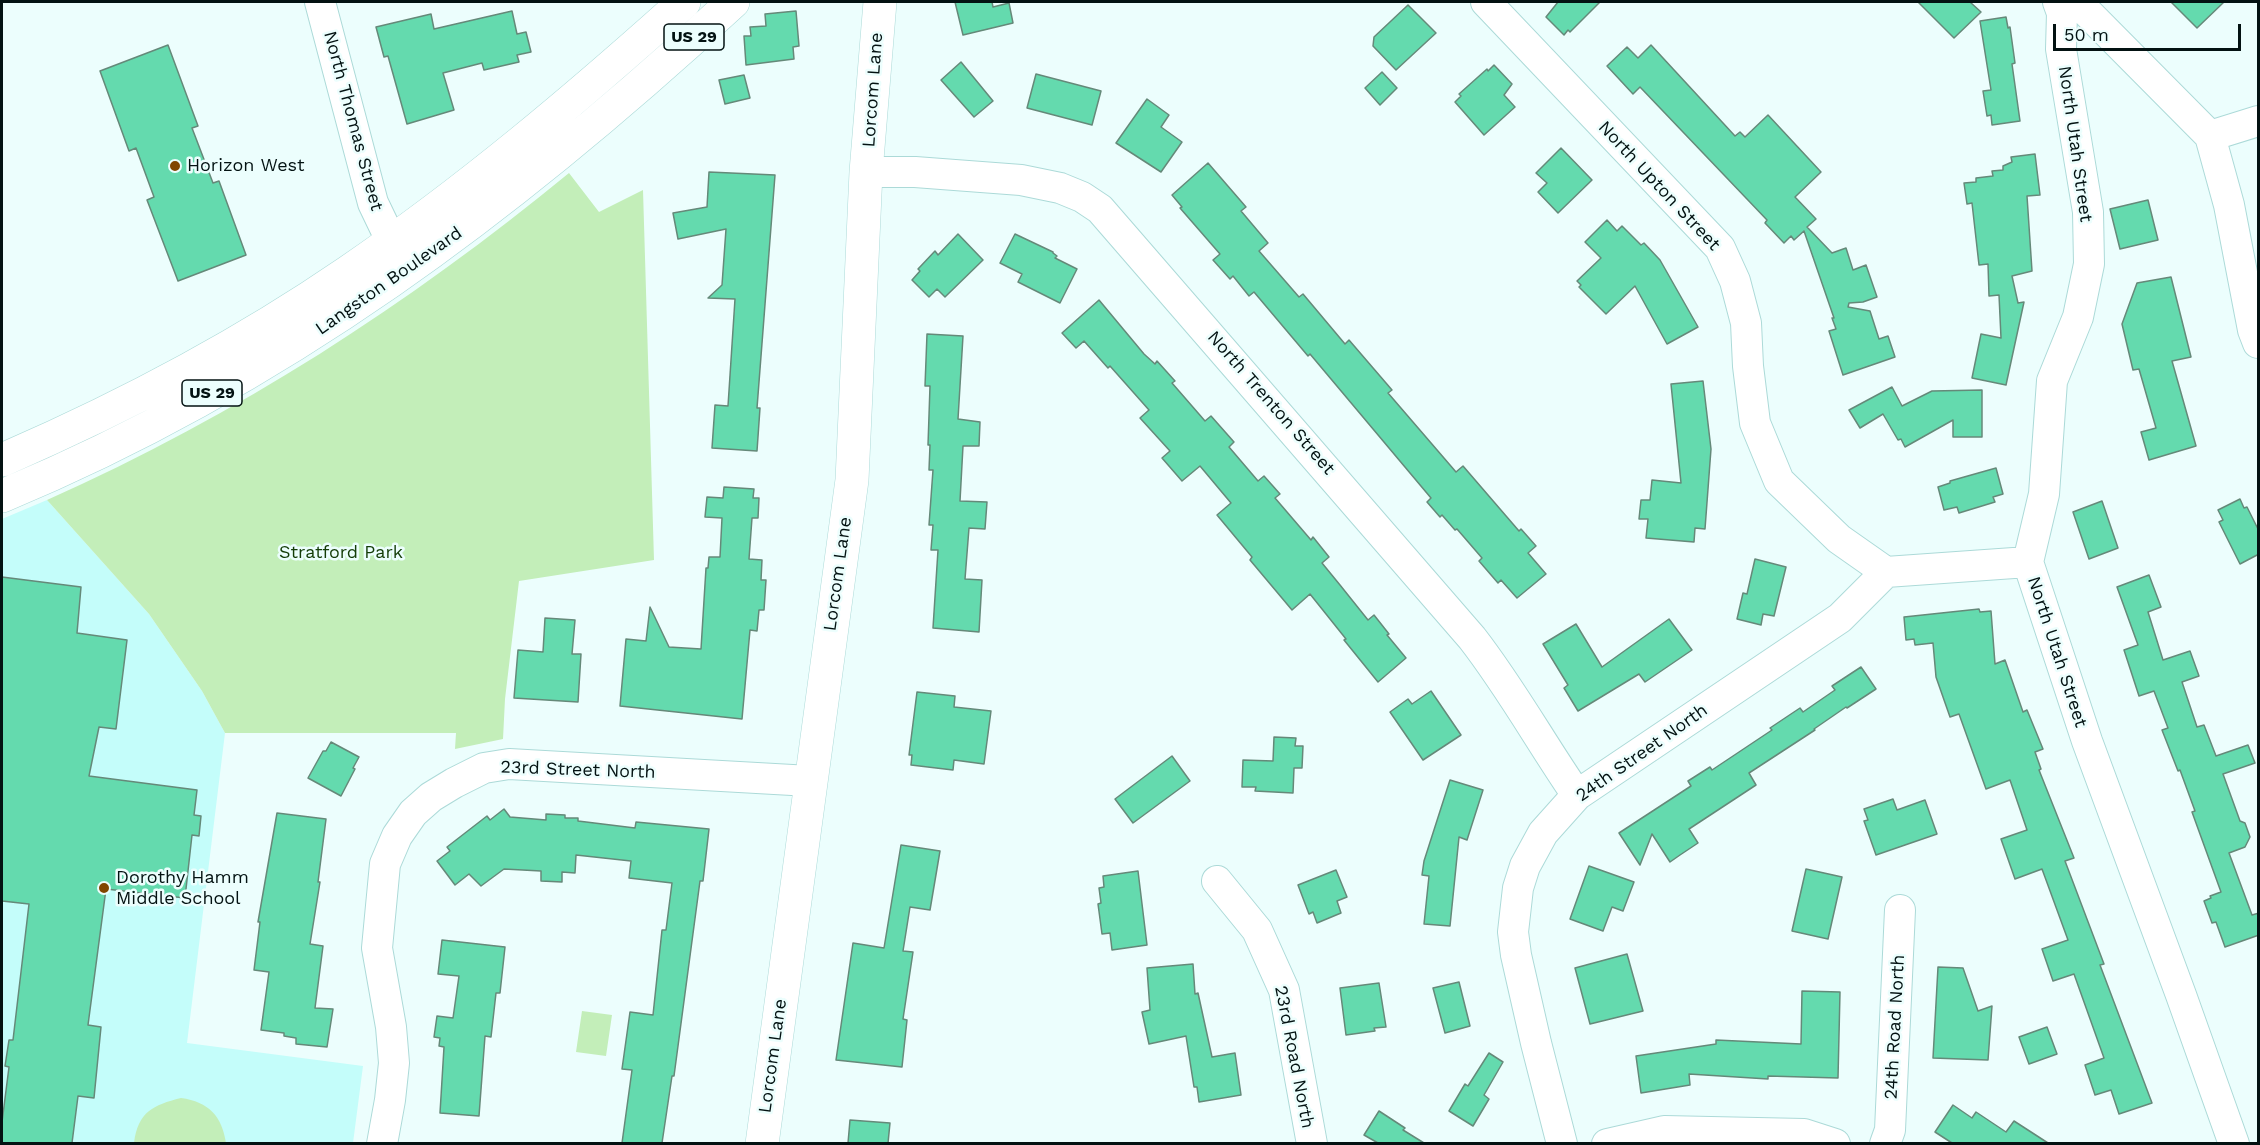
<!DOCTYPE html>
<html>
<head>
<meta charset="utf-8">
<style>
	body { margin:0 }
	#map { position:relative; width:2260px; height:1145px; overflow:hidden; background:#ecfefd; font-family:"Work Sans",sans-serif }
	canvas { display:block }
	.frame { position:absolute; inset:0; border:3px solid #031212; pointer-events:none }
	.scale { position:absolute; left:2053px; top:24px; width:188px; height:27px; box-sizing:border-box; border:3px solid #031212; border-top:0; padding-left:8px; font-size:18px; line-height:21px; white-space:nowrap; color:#031212; -webkit-text-stroke:4px #ecfefd; paint-order:stroke }
</style>
</head>
<body>
<div id="map">
<canvas width="2260" height="1145"></canvas>
<div class="frame"></div>
<div class="scale">50 m</div>
</div>
<script>
const c = document.querySelector('canvas').getContext('2d');
c.lineJoin = 'round';
function fill(path, color) {
  c.fillStyle = color;
  c.fill(path, 'evenodd');
}
function trace(path, color, width, dash) {
  c.strokeStyle = color;
  c.lineWidth = width;
  c.lineCap = dash ? 'butt' : 'round';
  c.setLineDash(dash || []);
  c.stroke(path);
}
function write(font, color, halo, rows, align = 'center') {
  c.font = font + ' "Work Sans",sans-serif';
  c.lineWidth = 5;
  c.setLineDash([]);
  c.textBaseline = 'middle';
  c.strokeStyle = halo;
  c.fillStyle = color;
  for (const [text, x, y, turn = 0] of rows) {
    c.save();
    c.translate(x, y);
    c.rotate((+turn || 0) * Math.PI / 180);
    c.textAlign = isNaN(turn) ? turn : align;
    if (halo) c.strokeText(text, 0, 0);
    c.fillText(text, 0, 0);
    c.restore();
  }
}
fill(new Path2D(`
	M47,500L149,614L202,691L225,733L187,1043L363,1066L353,1143L2,1144V519Z`), '#c4fdfa');
fill(new Path2D(`
	M569,173L599,212L643,190L654,560L519,581L505,699L503,739L455,749L456,733H225L202,691L149,614L47,500C238,415 408,305 569,173Z
	M582,1011L612,1015L606,1056L576,1052Z
	M181,1098C209,1102 222,1116 226,1143H134C138,1112 153,1105 181,1098Z`), '#c3eeb9');
const building = new Path2D(`
	M955,2H992L993,7L1009,3L1013,23L963,35Z
	M1558,2H1600L1570,32L1568,30L1564,35L1546,17Z
	M1918,2H1970L1981,12L1954,38Z
	M2171,2H2224L2197,28Z
	M1408,5L1436,33L1396,70L1373,46L1374,37Z
	M512,11L517,34L526,32L531,52L517,55L519,62L484,70L482,63L443,73L454,110L407,124L388,56L384,57L376,27L431,14L434,29Z
	M796,11L799,46L793,47L794,59L746,65L744,36H751L750,27L766,26L765,14Z
	M2006,17L2008,28L2010,27L2015,63L2012,64L2020,121L1992,125L1991,115L1987,116L1983,91L1991,90L1980,21Z
	M168,45L198,126L192,128L213,183L219,181L246,255L178,281L147,200L154,197L136,148L129,151L100,71Z
	M1651,45L1735,136L1740,132L1745,137L1768,115L1821,172L1795,197L1816,219L1807,227L1832,253L1846,248L1853,270L1866,265L1877,297L1863,302L1849,303L1848,307L1870,311L1879,339L1888,336L1895,357L1843,375L1829,331L1836,329L1832,318H1834L1804,231L1794,240L1791,236L1784,243L1765,223L1767,220L1640,87L1633,94L1607,66L1627,47L1638,58Z
	M961,62L993,101L974,117L941,80Z
	M1494,65L1512,84L1504,95L1515,107L1484,135L1455,102L1461,96L1459,94L1487,69L1488,71Z
	M1382,72L1397,88L1380,105L1365,88Z
	M1036,74L1101,91L1092,125L1027,108Z
	M744,75L750,98L725,104L719,80Z
	M1147,99L1169,115L1161,127L1182,142L1161,172L1116,143Z
	M1561,148L1592,180L1558,213L1538,192L1547,183L1536,173Z
	M2035,154L2040,195L2027,196L2032,271L2012,276L2018,303L2024,302L2006,385L1972,378L1981,334L2001,338L1999,295L1989,296L1988,264L1979,265L1972,203L1967,204L1964,183L1976,182V178L1993,176L1992,171L2003,170V166L2012,162L2011,157Z
	M1208,163L1246,207L1241,211L1268,243L1259,251L1299,297L1303,294L1345,344L1349,340L1392,390L1388,393L1456,472L1463,466L1519,531L1521,529L1536,546L1528,553L1546,574L1517,598L1501,580L1498,583L1479,561L1482,558L1457,529L1455,530L1442,515L1440,517L1427,502L1431,498L1310,354L1308,356L1254,292L1249,296L1233,276L1230,279L1213,260L1220,254L1180,208L1182,207L1172,195Z
	M709,172L775,175L757,408H760L757,451L712,448L715,405L728,406L735,299L708,298L722,285L726,229L678,239L673,213L707,207Z
	M2148,200L2158,240L2120,249L2110,209Z
	M1607,220L1617,231L1622,226L1641,245L1644,243L1660,260L1698,327L1667,344L1635,286L1606,314L1579,287L1581,285L1577,281L1601,258L1585,242Z
	M958,234L983,260L945,297L937,289L929,297L912,280L920,271L918,269L935,251L938,255Z
	M1015,234L1053,252V253L1057,256L1055,258L1077,269L1060,303L1018,282L1022,274L1000,263Z
	M2171,277L2191,357L2172,361L2196,446L2149,460L2141,432L2156,428L2139,369L2133,370L2122,324L2137,283Z
	M1099,300L1144,354L1155,364L1157,361L1175,381L1172,383L1205,421L1211,416L1234,442L1229,447L1258,481L1264,476L1280,494L1275,498L1311,540L1313,537L1329,557L1322,563L1340,585L1368,620L1374,615L1389,634L1387,635L1406,658L1378,682L1344,640L1346,639L1310,594L1292,610L1250,560L1252,557L1217,515L1231,503L1200,466L1182,481L1162,458L1170,451L1140,418L1149,410L1110,366L1108,368L1084,341L1076,348L1062,333Z
	M927,334L963,336L958,419L980,422L979,446H963L960,501L987,502L985,529L969,528L965,579L982,580L979,632L933,628L938,550H931L933,525H929L933,470H929L930,445H928L930,386H925Z
	M1703,381L1711,449L1705,529L1695,528L1694,542L1646,538L1648,519H1639L1641,500H1650L1652,480L1681,483L1671,384Z
	M1892,387L1902,406L1932,391L1982,390V437H1953V420L1905,447L1901,439L1898,440L1883,414L1860,428L1849,410Z
	M1996,468L2003,494L1993,497L1995,502L1959,513L1957,507L1944,510L1938,487L1950,483V481Z
	M724,487L754,489L753,498H759L758,518H752L749,559L762,560L761,580H766L764,610H759L757,631L750,630L742,719L620,706L626,639L646,641L650,607L669,647L701,649L706,568H708L709,557H720L722,518L705,517L707,497L723,498Z
	M2240,499L2244,508L2247,507L2259,531V554L2240,564L2219,522L2223,520L2218,510Z
	M2102,501L2118,548L2089,559L2073,512Z
	M1755,559L1786,567L1774,616L1763,614L1761,625L1737,619L1743,593L1747,594Z
	M2149,575L2161,607L2148,612L2163,660L2190,651L2199,676L2182,682L2197,727L2204,725L2216,756L2248,745L2255,763L2223,774L2240,821L2245,823L2250,837L2245,847L2229,853L2252,915L2259,913V935L2225,947L2216,922L2212,923L2204,901L2211,898L2210,896L2221,892L2192,812L2195,811L2180,770L2178,771L2162,730L2168,728L2154,691L2139,696L2124,650L2138,645L2117,587Z
	M2,577L81,587L77,633L127,640L116,729L99,727L89,776L197,790L194,815L201,816L199,836L192,835L185,898L106,889L88,1025L101,1027L94,1098L78,1096L72,1143H2V1122L9,1067L5,1066L9,1040H13L29,904L2,901Z
	M1979,609L1980,612L1991,611L1995,664L2005,660L2023,712L2027,710L2043,749L2035,752L2041,769L2039,770L2074,858L2065,861L2104,964L2100,965L2152,1103L2119,1114L2111,1090L2095,1095L2085,1065L2104,1058L2074,974L2053,981L2042,949L2068,940L2042,869L2015,879L2001,839L2027,830L2010,780L1986,789L1959,714L1950,717L1936,677L1933,643L1915,645L1914,639L1906,640L1904,617Z
	M545,618L575,620L572,654H581L578,702L514,698L518,650L543,652Z
	M1669,619L1692,650L1645,682L1639,674L1578,711L1564,688L1568,685L1543,644L1576,624L1602,667Z
	M1861,667L1876,689L1847,708L1846,707L1814,729L1815,730L1749,773L1756,785L1689,829L1698,843L1680,855L1670,862L1652,834L1640,865L1619,833L1691,786L1688,781L1710,767L1712,770L1772,730L1770,728L1800,708L1803,712L1835,690L1832,686Z
	M1431,691L1461,735L1423,760L1390,712L1408,699L1412,704Z
	M917,692L955,696L954,707L991,711L984,764L954,760L953,770L911,765L912,755H909Z
	M1274,737L1296,738L1295,746H1303L1302,768H1294L1293,793L1255,791L1256,787H1242L1243,760L1273,761Z
	M331,742L359,757L353,768L355,769L341,796L308,778L323,751H326Z
	M1172,756L1190,781L1133,823L1115,799Z
	M1450,780L1483,790L1467,840L1459,837L1450,926L1424,924L1429,876L1422,875L1424,861Z
	M1893,799L1897,810L1925,800L1937,834L1876,855L1864,821L1868,820L1864,809Z
	M504,809L510,817L546,820V814L565,815V818H578V821L635,828L636,822L709,829L703,881H700L674,1076H672L662,1143H622L632,1070L622,1069L630,1012L653,1015L662,930H666L672,883L629,878L631,861L576,855L575,873L562,872V882L541,881V871L504,869L481,886L469,874L455,885L437,861L450,851L447,847L487,816L490,820Z
	M277,813L326,819L318,882H320L310,944L323,946L315,1008L333,1009L327,1047L296,1044V1038L284,1036V1033L261,1030L269,972L254,970L260,922H258Z
	M901,845L940,851L930,910L910,907L903,951L913,952L903,1019L907,1020L902,1067L836,1060L853,943L884,948Z
	M1589,866L1634,882L1623,911L1612,907L1603,931L1570,919Z
	M1806,869L1842,877L1828,939L1792,931Z
	M1336,870L1347,897L1337,901L1341,913L1317,923L1313,912L1309,914L1298,885Z
	M1138,871L1147,945L1112,950L1110,933L1102,934L1098,904L1101,903L1099,888L1104,887L1103,876Z
	M442,940L505,947L500,993H496L491,1037L485,1036L479,1116L440,1113L444,1047L439,1046L440,1038L434,1037L437,1016L453,1018L459,976L438,974Z
	M1627,954L1643,1011L1590,1024L1575,968Z
	M1193,964L1195,994L1198,993L1212,1057L1235,1053L1241,1095L1199,1102L1197,1087H1194L1186,1036L1149,1044L1142,1012L1150,1010L1147,968Z
	M1938,967L1963,968L1978,1011L1992,1006L1988,1060L1933,1058Z
	M1459,982L1470,1026L1445,1033L1433,988Z
	M1379,983L1386,1027L1374,1028L1375,1031L1346,1035L1340,988Z
	M1802,991L1840,992L1838,1078L1768,1076V1079L1689,1074L1690,1085L1641,1093L1636,1056L1716,1044V1040L1801,1044Z
	M2047,1027L2057,1054L2029,1064L2019,1037Z
	M1489,1053L1503,1062L1484,1095L1489,1099L1473,1126L1449,1111L1465,1084L1468,1086Z
	M1953,1105L1972,1118L1976,1112L2006,1132L2014,1121L2048,1143H1952L1935,1132Z
	M1379,1111L1405,1128L1403,1130L1424,1143H1378L1364,1135Z
	M850,1120L890,1123L888,1143H848Z`);
fill(building, '#64daae');
trace(building, '#658979', 1.5);
const minor = new Path2D(`
	M320,2L373,203L385,228L406,262
	M1486,2L1720,248L1735,281L1746,323L1748,366L1755,423L1779,481L1839,539L1886,572L2028,562
	M2058,2L2062,13L2061,49L2088,212L2089,264L2078,317L2052,381L2044,494L2028,562L2087,741L2181,995L2234,1144
	M2077,2L2210,136L2229,205L2253,330L2258,343
	M2210,136L2258,121
	M866,172H915L1021,180L1060,188L1082,197L1100,209L1472,638C1511,688 1541,743 1577,795
	M1217,881L1257,930L1284,990L1312,1144
	M382,1144L390,1100L394,1063L391,1027L377,948L385,864L397,836L413,813L431,797L454,783L484,768L509,764L810,781
	M1562,1144L1536,1043L1516,955L1513,932L1518,888L1525,866L1543,833L1577,795L1840,618L1886,572
	M1607,1144L1664,1131L1804,1134L1835,1144
	M1885,1144L1890,1130L1900,910`);
const tertiary = new Path2D(`
	M762,1144L852,480L866,172L880,2`);
const primary = new Path2D(`
	M2,460C122,408 240,346 348,272C467,191 577,98 684,2
	M2,496C281,380 512,206 733,2`);
trace(minor, '#acdad8', 32);
trace(tertiary, '#acdad8', 34);
trace(primary, '#acdad8', 34);
trace(minor, '#fff', 30);
trace(tertiary, '#fff', 33);
trace(primary, '#fff', 33);
for (const [x, y, r, color] of [
	[175,166,6,"#814600"],
	[104,888,6,"#814600"]
]) {
  const dot = new Path2D();
  dot.arc(x, y, r, 0, 2 * Math.PI);
  c.fillStyle = color;
  c.fill(dot);
  trace(dot, '#ecfefd', 2);
}
for (const [x, y, w] of [
	[694,37,60],
	[212,393,60]
]) {
  const box = new Path2D();
  box.roundRect(x - w / 2, y - 13, w, 26, 4.5);
  c.fillStyle = '#ecfefd';
  c.fill(box);
  trace(box, '#031212', 1.5);
}
write('bold 16px', '#031212', null, [
	["US 29",694,37],
	["US 29",212,393]
]);
write('18px', '#031212', '#ecfefd', [
	["Lorcom Lane",873,90,-86],
	["North Thomas Street",353,121,75],
	["North Utah Street",2075,144,82],
	["North Upton Street",1659,186,47],
	["Langston Boulevard",389,281,-35],
	["North Trenton Street",1271,403,49],
	["Lorcom Lane",838,574,-82],
	["North Utah Street",2057,652,72],
	["24th Street North",1642,753,-35],
	["23rd Street North",578,770,2],
	["24th Road North",1895,1027,-87],
	["Lorcom Lane",773,1056,-82],
	["23rd Road North",1294,1057,79]
]);
write('18px', '#031212', '#ecfefd', [
	["Horizon West",187,166],
	["Dorothy Hamm",116,878],
	["Middle School",116,899]
], 'left');
write('18px', '#133c06', '#ecfefd', [
	["Stratford Park",341,553]
]);
</script>
</body>
</html>
